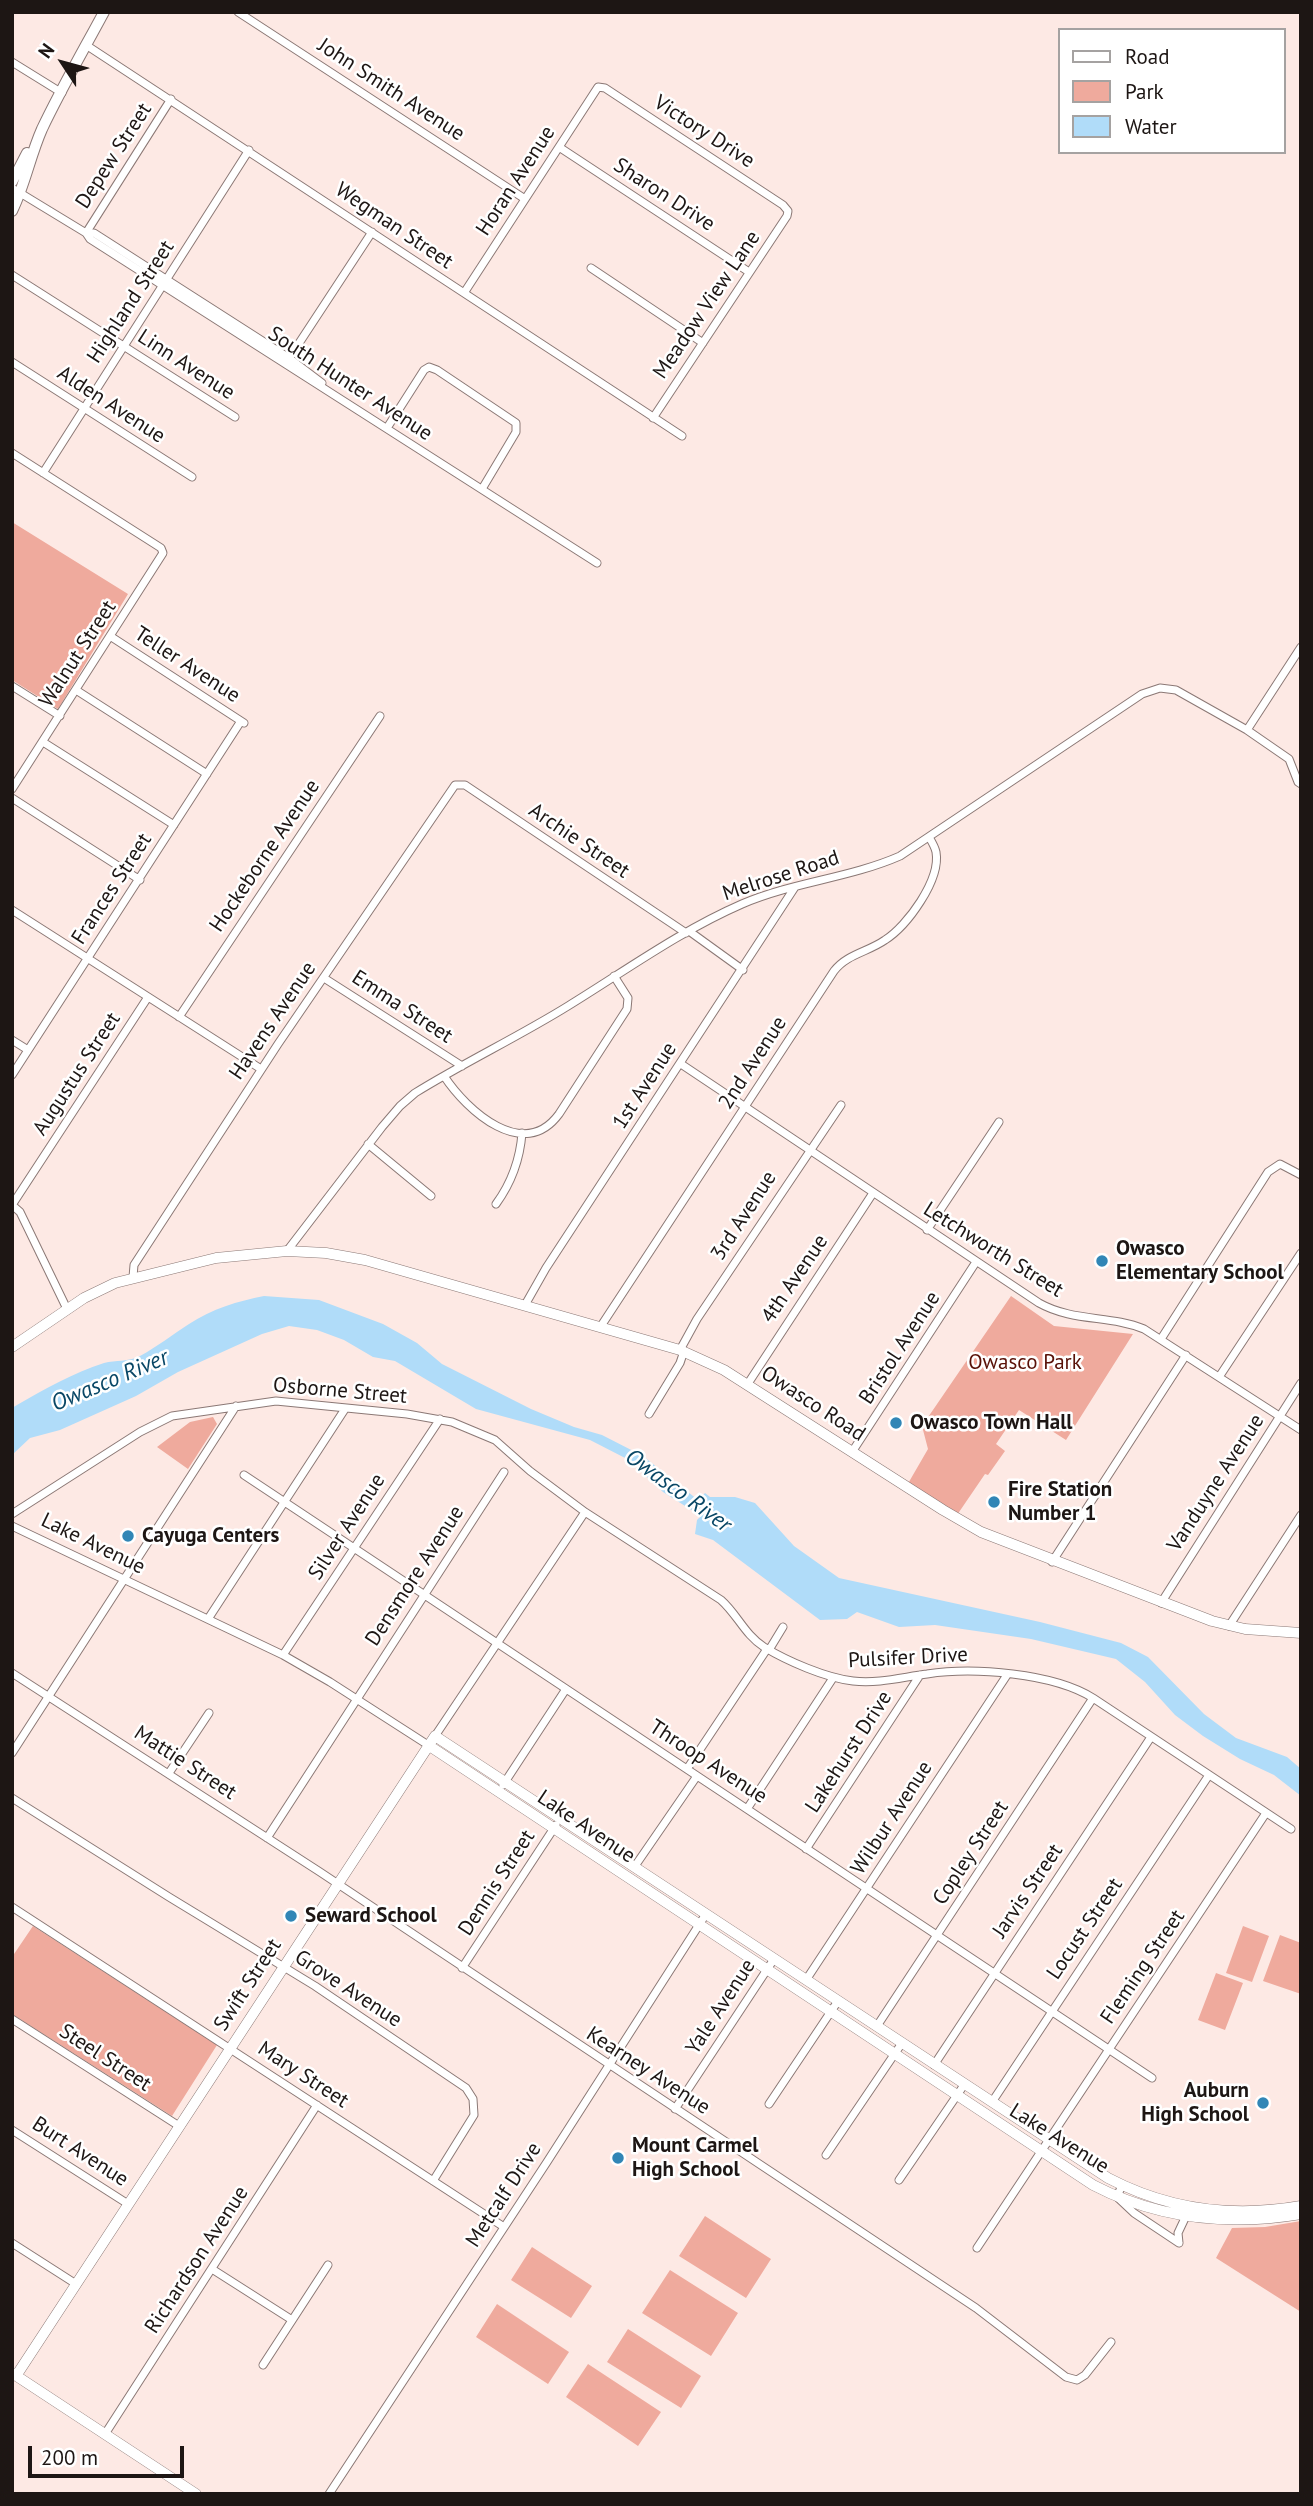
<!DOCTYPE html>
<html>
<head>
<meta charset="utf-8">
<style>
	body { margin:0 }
	#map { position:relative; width:1313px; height:2506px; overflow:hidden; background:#fde9e4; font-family:"PT Sans",sans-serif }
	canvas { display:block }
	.frame { position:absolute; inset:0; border:14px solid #1d1614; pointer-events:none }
	.legend { position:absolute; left:1058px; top:28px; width:228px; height:126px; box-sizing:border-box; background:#fff; border:2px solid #a5a2a1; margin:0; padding:9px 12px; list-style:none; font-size:21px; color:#1d1614 }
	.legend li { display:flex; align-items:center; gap:14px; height:35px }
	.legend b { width:35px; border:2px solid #a5a2a1 }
	.north { position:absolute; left:28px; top:28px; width:70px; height:70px; -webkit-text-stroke:5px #fff; paint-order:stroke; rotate:306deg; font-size:19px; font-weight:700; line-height:28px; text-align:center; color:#1d1614 }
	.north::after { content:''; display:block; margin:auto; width:24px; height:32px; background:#1d1614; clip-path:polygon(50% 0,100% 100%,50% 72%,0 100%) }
	.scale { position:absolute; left:28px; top:2446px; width:156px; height:32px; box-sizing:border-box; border:4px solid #1d1614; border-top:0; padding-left:9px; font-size:21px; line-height:24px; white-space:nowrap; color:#1d1614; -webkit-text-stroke:5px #fff; paint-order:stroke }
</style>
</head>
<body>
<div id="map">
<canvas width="1313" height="2506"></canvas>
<div class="frame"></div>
<ul class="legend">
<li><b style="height:9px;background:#fff"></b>Road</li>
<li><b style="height:19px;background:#efaa9d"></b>Park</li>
<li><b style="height:19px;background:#b0dcf9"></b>Water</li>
</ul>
<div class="north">N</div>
<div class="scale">200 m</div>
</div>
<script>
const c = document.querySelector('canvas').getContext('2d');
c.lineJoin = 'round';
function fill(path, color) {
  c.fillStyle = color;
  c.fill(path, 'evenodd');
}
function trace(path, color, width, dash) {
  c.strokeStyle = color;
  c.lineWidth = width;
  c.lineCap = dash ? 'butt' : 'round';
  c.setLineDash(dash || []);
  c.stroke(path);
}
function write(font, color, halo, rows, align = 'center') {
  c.font = font + ' "PT Sans",sans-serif';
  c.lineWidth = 5;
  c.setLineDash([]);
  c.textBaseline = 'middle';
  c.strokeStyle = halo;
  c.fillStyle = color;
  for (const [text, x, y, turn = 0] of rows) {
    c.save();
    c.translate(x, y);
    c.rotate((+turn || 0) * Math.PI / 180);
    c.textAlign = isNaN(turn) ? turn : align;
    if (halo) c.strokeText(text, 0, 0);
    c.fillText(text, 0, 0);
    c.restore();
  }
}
fill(new Path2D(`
	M12,522L128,594L58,709L12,680Z
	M1011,1296L1054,1326L1133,1334L1066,1440L1019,1410L996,1444L1005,1451L988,1475L985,1474L955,1518L906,1487L928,1449L922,1426Z
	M213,1417L217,1424L188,1469L157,1447L190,1422Z
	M33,1926L217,2045L172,2116L12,2014V1957Z
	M1243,1926L1269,1936L1252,1982L1226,1973Z
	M1280,1935L1301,1943V1994L1263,1981Z
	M1216,1973L1243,1983L1225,2030L1198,2020Z
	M705,2216L771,2259L746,2298L679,2256Z
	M1301,2221V2312L1216,2258L1232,2228L1265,2227Z
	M532,2247L592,2286L571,2318L511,2280Z
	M670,2270L738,2313L711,2356L642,2313Z
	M497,2304L569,2352L548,2384L476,2337Z
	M628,2329L701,2376L681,2408L607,2362Z
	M588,2364L661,2412L638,2446L566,2397Z`), '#efaa9d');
fill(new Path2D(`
	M264,1296L319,1300L383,1324L417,1343L442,1364L531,1409L574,1427L602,1435L643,1456L698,1500L705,1493L710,1497H735L755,1503L794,1546L839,1578L1040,1622L1121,1643L1148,1657L1204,1714L1236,1738L1287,1757L1301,1769V1796L1274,1775L1240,1759L1203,1736L1175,1715L1145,1682L1116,1659L1031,1639L935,1625L899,1627L857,1612L847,1619L820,1620L713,1540L695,1534L697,1520L701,1516L663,1492L629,1460L590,1440L476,1409L395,1361L373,1357L344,1340L317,1330L289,1326L262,1334L178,1372L136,1396L60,1430L30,1438L12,1455V1408L17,1405C45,1389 73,1373 104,1363C116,1360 128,1362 140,1356C157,1347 173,1334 189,1324C212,1309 238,1301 264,1296Z`), '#b0dcf9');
const minor = new Path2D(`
	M238,12L525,199
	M86,45L682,436
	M12,62L62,93
	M559,147L749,272
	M12,188L86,233L90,239L597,563
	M86,233H94L289,358L322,383
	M86,233L171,99
	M591,268L703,343
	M12,275L235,417
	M464,293L598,87L605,88L783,205L788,211L787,216L653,418
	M288,360L372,232
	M12,362L192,477
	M387,428L424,370L429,367L437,370L516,423V432L482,489
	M12,453L161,548L163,553L12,789
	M43,473L249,150
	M110,636L244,723
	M12,686L60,716
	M76,690L207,774
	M1247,730L1301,647
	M43,742L174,825
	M12,798L140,880
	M12,910L261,1069
	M689,931L743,970
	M324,978L462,1066
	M179,1017L380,716
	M12,1040L28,1050
	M681,1064L1039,1303C1073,1322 1110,1315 1144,1329L1301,1430
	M12,1075L241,721
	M444,1076C467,1111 524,1162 559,1114L627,1009L628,998L614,976
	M368,1144L431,1196
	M496,1204C512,1182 520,1160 522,1133
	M12,1205L148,997
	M12,1205L20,1212L67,1309
	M927,1230L999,1122
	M287,1251L382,1127L400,1106L415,1093C465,1062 518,1037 568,1006C625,971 680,931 742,904C793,882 850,878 900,856L1142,694L1160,688L1176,690L1247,730L1289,759L1298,782L1301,784
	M133,1277L134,1265L278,1044L455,785H465L686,933
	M525,1305L546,1268L795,887
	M601,1326L834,971C847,954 868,952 885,940C907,926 941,880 936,852C935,847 932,842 929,837
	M1161,1339L1268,1172L1280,1164L1301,1175
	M1219,1377L1301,1253
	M747,1385L873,1193
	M649,1414L680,1363L683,1354L680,1350L697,1319L841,1105
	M852,1452L976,1262
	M244,1475L1152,2078
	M12,1514L140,1432L172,1416L276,1401L407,1414L452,1422L495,1440L530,1471L585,1512L721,1600C737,1614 745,1635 764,1647C787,1661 826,1678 853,1681C878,1684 903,1677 927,1674C974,1667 1053,1673 1093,1698L1291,1829
	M12,1526L283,1655L330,1682L428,1745
	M1052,1562L1186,1355
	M1161,1603L1301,1383
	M208,1619L345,1409
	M1229,1626L1301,1515
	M769,1650L783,1627
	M283,1655L440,1419
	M12,1673L320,1872L976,2308L1066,2377L1077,2380L1085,2375L1111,2342
	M435,1736L585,1512
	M12,1753L236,1406
	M687,1769L767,1649
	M169,1773L209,1713
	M503,1785L566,1689
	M12,1798L169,1897L315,1986L466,2088L473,2099L474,2115L433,2181
	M747,1809L833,1678
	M267,1838L504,1472
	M806,1849L920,1675
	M635,1866L697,1776
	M12,1907L504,2227
	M462,1968L556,1825
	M806,1980L1007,1675
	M12,2019L179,2126
	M877,2026L1093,1698
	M934,2065L1151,1737
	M992,2102L1209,1775
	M769,2104L838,2001
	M675,2109L774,1959
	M12,2130L128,2204
	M826,2155L902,2043
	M899,2180L964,2085
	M1122,2185L1117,2197L1134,2213L1179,2243
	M12,2243L76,2284
	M1179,2243L1178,2233L1186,2216
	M977,2248L1266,1813
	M212,2269L292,2320
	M263,2365L328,2265
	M105,2434L317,2105
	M329,2494L547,2162L706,1914`);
const major = new Path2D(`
	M12,1347L84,1298L115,1283L216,1258L287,1251L326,1253L365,1260L680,1350L724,1370L943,1510L981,1532L1212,1621L1245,1629L1301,1633
	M428,1745L1093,2185C1158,2219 1229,2226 1301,2214
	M12,2373L196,2494
	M16,2376L435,1736L1108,2178C1169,2210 1233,2218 1301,2206`);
const highway = new Path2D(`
	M12,182L27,153
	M12,211C25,185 30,156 42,129C61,89 83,51 104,12`);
trace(minor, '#8b7875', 9);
trace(major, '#8b7875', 11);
trace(highway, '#8b7875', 12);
trace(minor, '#fff', 7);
trace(major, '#fff', 10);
trace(highway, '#fff', 10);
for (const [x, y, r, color] of [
	[1102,1261,7,"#3186b6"],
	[896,1423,7,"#3186b6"],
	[994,1502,7,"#3186b6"],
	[128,1536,7,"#3186b6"],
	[291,1916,7,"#3186b6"],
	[1263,2103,7,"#3186b6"],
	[618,2158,7,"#3186b6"]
]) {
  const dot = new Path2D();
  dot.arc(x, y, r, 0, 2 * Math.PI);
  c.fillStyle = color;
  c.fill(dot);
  trace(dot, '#fff', 2.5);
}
write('21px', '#1d1614', '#fff', [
	["John Smith Avenue",391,90,33],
	["Victory Drive",704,132,33],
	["Depew Street",114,156,-57],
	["Horan Avenue",516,181,-57],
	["Sharon Drive",664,195,33],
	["Wegman Street",394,226,34],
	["Highland Street",131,302,-57],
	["Meadow View Lane",707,305,-56],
	["Linn Avenue",186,365,33],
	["South Hunter Avenue",350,384,33],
	["Alden Avenue",111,405,33],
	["Walnut Street",78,654,-57],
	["Teller Avenue",187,665,33],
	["Archie Street",579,841,34],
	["Hockeborne Avenue",265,856,-56],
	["Melrose Road",781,876,-18],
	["Frances Street",112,889,-57],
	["Emma Street",402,1007,33],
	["Havens Avenue",273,1021,-56],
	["2nd Avenue",753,1063,-57],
	["Augustus Street",77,1074,-57],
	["1st Avenue",645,1086,-57],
	["3rd Avenue",744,1216,-57],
	["Letchworth Street",993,1250,32],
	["4th Avenue",795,1279,-56],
	["Bristol Avenue",900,1348,-57],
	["Osborne Street",340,1391,5],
	["Owasco Road",813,1404,33],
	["Vanduyne Avenue",1216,1483,-57],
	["Silver Avenue",347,1527,-57],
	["Lake Avenue",93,1544,26],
	["Densmore Avenue",415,1576,-57],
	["Pulsifer Drive",908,1658,-3],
	["Lakehurst Drive",849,1752,-57],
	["Throop Avenue",708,1762,33],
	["Mattie Street",185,1763,33],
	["Wilbur Avenue",892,1818,-57],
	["Lake Avenue",586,1827,34],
	["Copley Street",971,1853,-57],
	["Dennis Street",497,1883,-57],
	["Jarvis Street",1028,1891,-56],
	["Locust Street",1085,1929,-56],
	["Fleming Street",1143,1967,-56],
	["Swift Street",248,1985,-57],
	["Grove Avenue",348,1989,33],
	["Yale Avenue",721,2007,-57],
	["Steel Street",105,2058,33],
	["Kearney Avenue",648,2071,33],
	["Mary Street",303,2075,33],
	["Lake Avenue",1059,2139,32],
	["Burt Avenue",80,2152,33],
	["Metcalf Drive",504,2195,-57],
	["Richardson Avenue",197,2260,-57]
]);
write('bold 21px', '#1d1614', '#fff', [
	["Owasco",1116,1249],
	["Elementary School",1116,1273],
	["Owasco Town Hall",910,1423],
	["Fire Station",1008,1490],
	["Number 1",1008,1514],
	["Cayuga Centers",142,1536],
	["Seward School",305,1916],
	["Auburn",1249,2091,"right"],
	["High School",1249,2115,"right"],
	["Mount Carmel",632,2146],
	["High School",632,2170]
], 'left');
write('21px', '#591108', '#fff', [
	["Owasco Park",1025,1363]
]);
write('italic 23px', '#094766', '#fff', [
	["Owasco River",110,1381,-23],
	["Owasco River",678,1491,36]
]);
</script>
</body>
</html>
